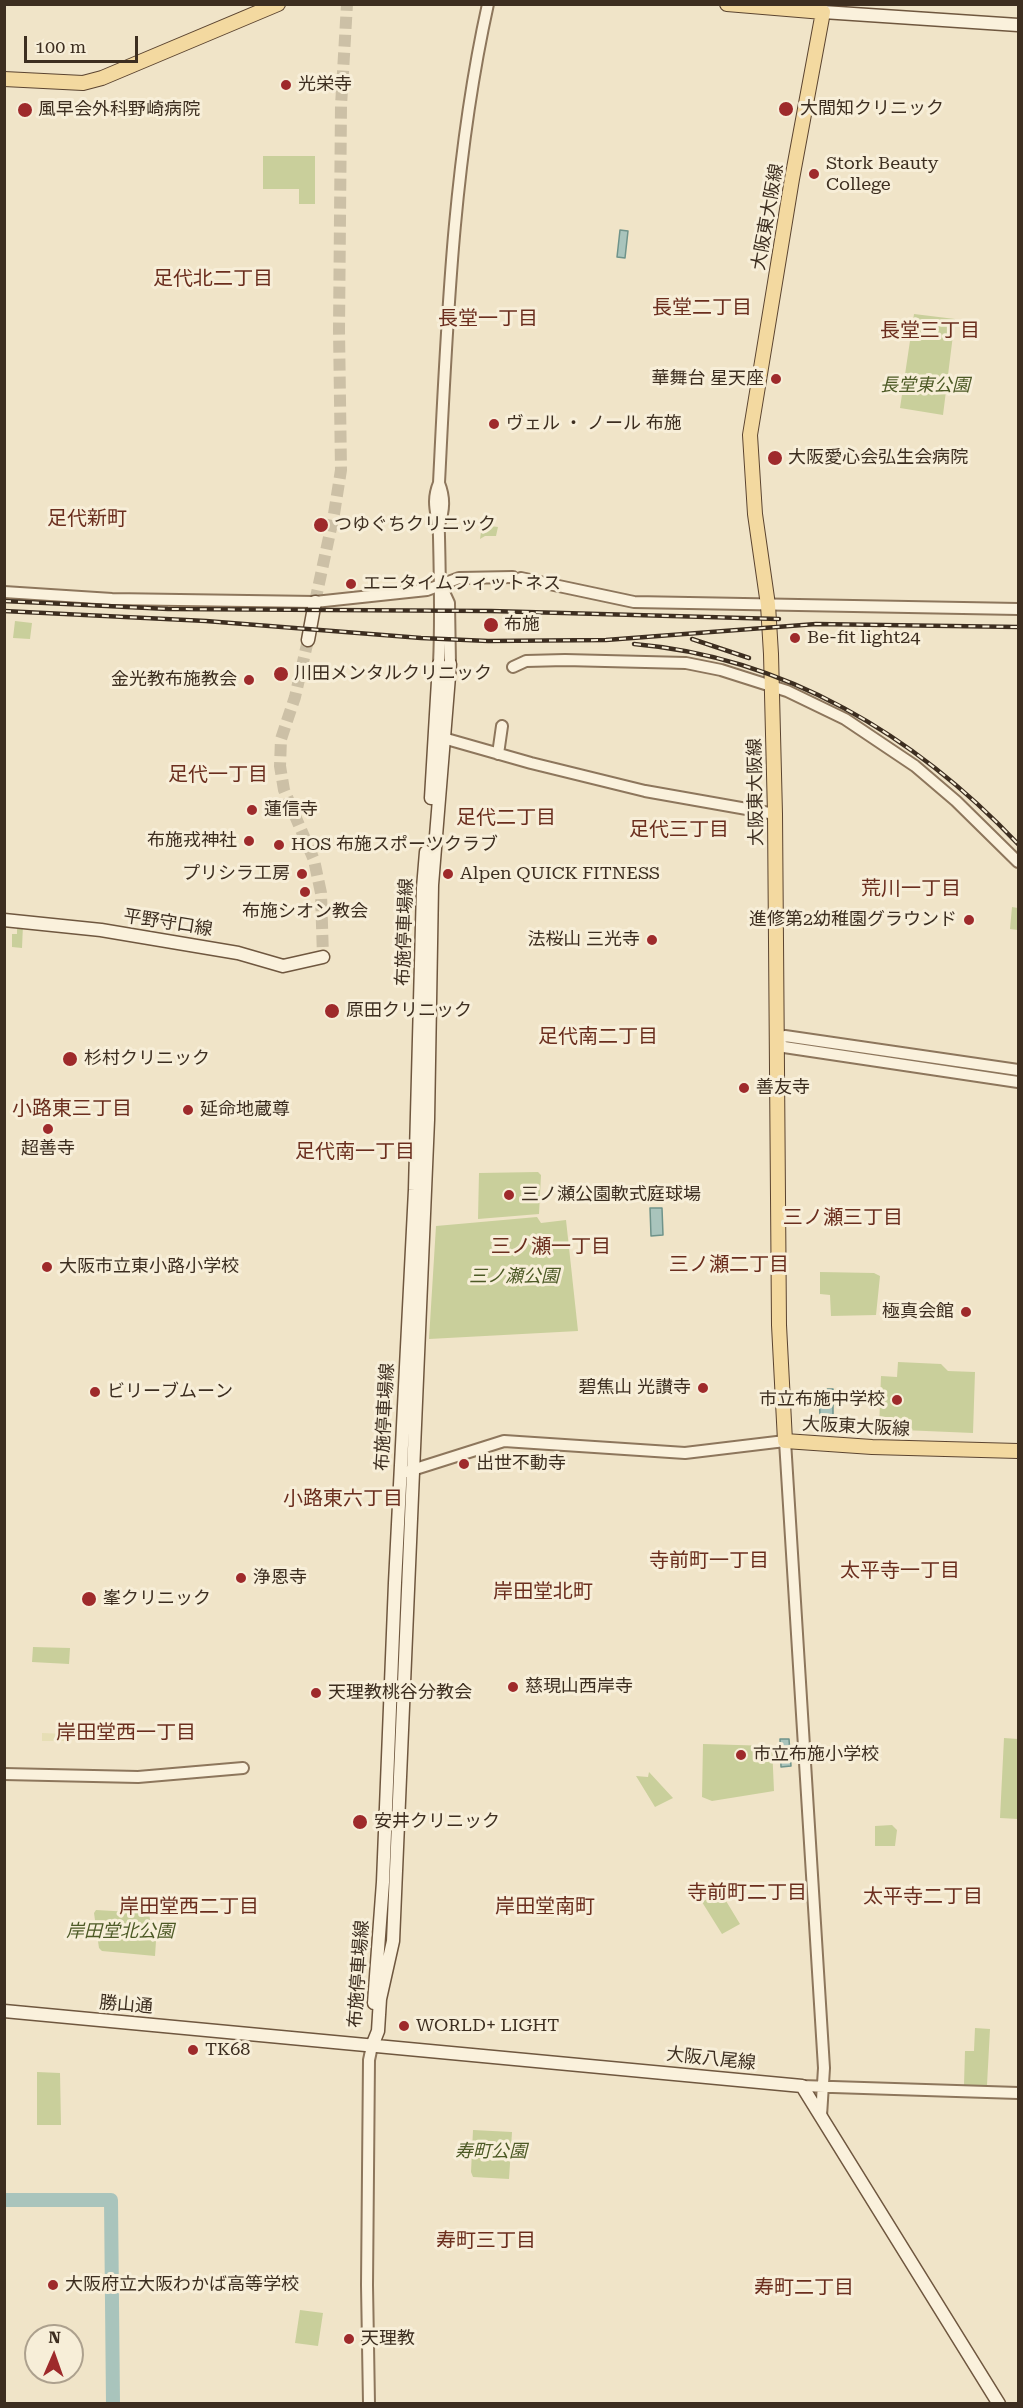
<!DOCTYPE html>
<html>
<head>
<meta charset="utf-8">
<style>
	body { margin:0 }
	#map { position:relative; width:1023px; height:2408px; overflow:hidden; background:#f0e4c8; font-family:"Roboto Serif",serif }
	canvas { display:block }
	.frame { position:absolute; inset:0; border:6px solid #3d2e20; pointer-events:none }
	.north { position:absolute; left:24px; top:2324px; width:60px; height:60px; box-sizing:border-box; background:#f7eed8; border:2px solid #ada18e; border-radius:50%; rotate:2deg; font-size:16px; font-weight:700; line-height:24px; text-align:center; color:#3d2e20 }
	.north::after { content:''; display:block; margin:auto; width:21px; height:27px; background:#9e2a2b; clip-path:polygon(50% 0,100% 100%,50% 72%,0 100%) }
	.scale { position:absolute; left:24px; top:36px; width:114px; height:27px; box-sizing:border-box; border:3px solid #3d2e20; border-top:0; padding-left:8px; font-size:18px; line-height:21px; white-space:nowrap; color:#3d2e20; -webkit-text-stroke:4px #f7eed8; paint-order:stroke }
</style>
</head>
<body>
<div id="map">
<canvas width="1023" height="2408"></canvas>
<div class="frame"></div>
<div class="north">N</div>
<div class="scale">100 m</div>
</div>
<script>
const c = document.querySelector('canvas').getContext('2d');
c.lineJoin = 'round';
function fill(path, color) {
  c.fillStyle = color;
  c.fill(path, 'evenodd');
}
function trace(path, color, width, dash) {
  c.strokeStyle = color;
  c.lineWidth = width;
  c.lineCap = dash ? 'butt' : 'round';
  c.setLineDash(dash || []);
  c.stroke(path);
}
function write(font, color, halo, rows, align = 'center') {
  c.font = font + ' "Roboto Serif","Noto Sans JP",serif';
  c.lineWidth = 6;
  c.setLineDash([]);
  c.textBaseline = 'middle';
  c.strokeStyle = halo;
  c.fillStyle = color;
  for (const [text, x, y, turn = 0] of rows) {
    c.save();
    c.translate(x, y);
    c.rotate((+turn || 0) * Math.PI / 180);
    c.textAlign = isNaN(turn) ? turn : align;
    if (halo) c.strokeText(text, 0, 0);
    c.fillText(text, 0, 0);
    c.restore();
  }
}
fill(new Path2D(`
	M42,1733L66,1734V1741H42Z`), '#e6deb5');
fill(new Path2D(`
	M263,156H315V204H299V189H263Z
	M914,314L955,319L943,415L900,408Z
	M482,525L498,527L496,536H485L480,539Z
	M15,621L32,623L30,639L13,638Z
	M1012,907L1018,908V930L1010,929Z
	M17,925H23L22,948L12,947V934H17Z
	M538,1172L541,1175L539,1214L478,1219L479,1173Z
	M537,1217L541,1223L566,1220L578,1331L429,1339L436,1226Z
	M820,1272L874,1273L880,1276L876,1315L831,1316L830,1295L820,1294Z
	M898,1362L941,1364L948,1371L975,1372L973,1433L879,1429L881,1376L897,1377Z
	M33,1647L70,1648L69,1664L32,1662Z
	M1004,1738L1018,1739V1819L1000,1818Z
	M703,1744L772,1746L774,1791L712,1801L702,1797Z
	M649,1772L673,1798L655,1807L636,1776L648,1777Z
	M892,1825L897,1830L895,1846H875V1826Z
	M720,1891L740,1924L722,1934L702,1902Z
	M96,1910L149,1913L151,1926H157L155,1956L102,1951L99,1948L94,1913Z
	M975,2028L990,2029L987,2085H964L965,2051H974Z
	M37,2072L60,2073L61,2125H37Z
	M473,2130L512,2132L509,2179L473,2177L471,2172Z
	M300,2310L323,2313L318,2346L295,2343Z`), '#c9cf9b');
const water = new Path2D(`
	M620,230L628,231L625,258L617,257Z
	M650,1208H662L663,1235L651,1236Z
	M819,1389H833V1416L820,1417Z
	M780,1739H789L791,1766L781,1767Z`);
fill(water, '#a9c4bc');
trace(water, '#6f938a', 1.5);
trace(new Path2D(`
	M4,2200H111L113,2404`), '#a9c4bc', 14);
trace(new Path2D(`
	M315,602L334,514L341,470L339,330L341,106L347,4
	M308,640L295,697L281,739L280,766L284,790L314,860L321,893L323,957`), '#ccc0a6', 12, [12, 6]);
const tertiary = new Path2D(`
	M439,525C444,510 445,498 439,483
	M521,578L634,602L1018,609
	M442,588L449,603L450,664
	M4,592L112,599L315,602L427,590L459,578L513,577
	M439,664C441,622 440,579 439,537C439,515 430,505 439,483C447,323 453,162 488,4
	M513,667L526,661L565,660L686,663L721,670L787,691L845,719L915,766L956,801L1018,862
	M436,736L531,763L645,791L775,814
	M498,754L502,726
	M1018,1070L785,1036L777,1041L784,1047L1018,1082
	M406,1472L504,1441L685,1453L785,1441L824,2068L821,2116
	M4,1774L138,1777L243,1768
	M802,2086L1018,2093
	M369,2404L367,2285L369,2060L372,2046`);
const secondary = new Path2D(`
	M823,12L1018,25
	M308,640L315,602
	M431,798L439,664
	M4,920L101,930L238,953L283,966L323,957
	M374,2003L383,1882L395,1583L415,1190L423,888L426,852
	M4,2011L802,2086L999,2404
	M372,2046L378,2031L380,1999L393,1941L428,1120L432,885L450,664`);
const primary = new Path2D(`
	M727,4L823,12L792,179L750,435L755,514L768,605L771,654L775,814L779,1325L785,1441L872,1447L1018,1451
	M4,79L83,83L102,78L278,4`);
trace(tertiary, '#8d765c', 14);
trace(secondary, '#6f573f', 15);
trace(primary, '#5b4430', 16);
trace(tertiary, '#faf1dc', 10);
trace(secondary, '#faf1dc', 12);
trace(primary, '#f3d9a0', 14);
const rail = new Path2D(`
	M4,601L168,609L491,611L779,619
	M4,611L206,621L421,638L488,641L606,640L816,624L1018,627
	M692,639L749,658
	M634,644C785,657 916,736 1018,844`);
trace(rail, '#3d2e20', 4.5);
trace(rail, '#f7eed8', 2, [7]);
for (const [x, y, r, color] of [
	[286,85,6,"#9e2a2b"],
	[786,109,8,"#9e2a2b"],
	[25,110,8,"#9e2a2b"],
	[814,174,6,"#9e2a2b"],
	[776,379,6,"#9e2a2b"],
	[494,424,6,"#9e2a2b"],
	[775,458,8,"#9e2a2b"],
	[321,525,8,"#9e2a2b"],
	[351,584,6,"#9e2a2b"],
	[491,625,8,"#9e2a2b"],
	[795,638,6,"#9e2a2b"],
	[281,674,8,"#9e2a2b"],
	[249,680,6,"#9e2a2b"],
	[252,810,6,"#9e2a2b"],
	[249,841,6,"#9e2a2b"],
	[279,845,6,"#9e2a2b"],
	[302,874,6,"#9e2a2b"],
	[448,874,6,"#9e2a2b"],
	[305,892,6,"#9e2a2b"],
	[969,920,6,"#9e2a2b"],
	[652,940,6,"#9e2a2b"],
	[332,1011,8,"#9e2a2b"],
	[70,1059,8,"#9e2a2b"],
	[744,1088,6,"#9e2a2b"],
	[188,1110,6,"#9e2a2b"],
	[48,1129,6,"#9e2a2b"],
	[509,1195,6,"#9e2a2b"],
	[47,1267,6,"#9e2a2b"],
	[966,1312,6,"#9e2a2b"],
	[703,1388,6,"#9e2a2b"],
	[95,1392,6,"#9e2a2b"],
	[897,1400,6,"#9e2a2b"],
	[464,1464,6,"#9e2a2b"],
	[241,1578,6,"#9e2a2b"],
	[89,1599,8,"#9e2a2b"],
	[513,1687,6,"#9e2a2b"],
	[316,1693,6,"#9e2a2b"],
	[741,1755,6,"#9e2a2b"],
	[360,1822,8,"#9e2a2b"],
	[404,2026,6,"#9e2a2b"],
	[193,2050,6,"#9e2a2b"],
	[53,2285,6,"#9e2a2b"],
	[349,2339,6,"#9e2a2b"]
]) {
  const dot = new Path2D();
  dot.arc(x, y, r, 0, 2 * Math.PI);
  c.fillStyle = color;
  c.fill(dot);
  trace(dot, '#f7eed8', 2);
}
write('18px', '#3d2e20', '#f7eed8', [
	["光栄寺",298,85],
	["大間知クリニック",800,109],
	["風早会外科野崎病院",38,110],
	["Stork Beauty",826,164],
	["College",826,185],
	["華舞台 星天座",764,379,"right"],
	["ヴェル ・ ノール 布施",506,424],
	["大阪愛心会弘生会病院",788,458],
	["つゆぐちクリニック",334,525],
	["エニタイムフィットネス",363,584],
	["布施",504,625],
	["Be-fit light24",807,638],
	["川田メンタルクリニック",294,674],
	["金光教布施教会",237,680,"right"],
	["蓮信寺",264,810],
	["布施戎神社",237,841,"right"],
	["HOS 布施スポーツクラブ",291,845],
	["プリシラ工房",290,874,"right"],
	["Alpen QUICK FITNESS",460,874],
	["布施シオン教会",305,912,"center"],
	["進修第2幼稚園グラウンド",957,920,"right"],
	["法桜山 三光寺",640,940,"right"],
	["原田クリニック",346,1011],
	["杉村クリニック",84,1059],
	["善友寺",756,1088],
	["延命地蔵尊",200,1110],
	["超善寺",48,1149,"center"],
	["三ノ瀬公園軟式庭球場",521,1195],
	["大阪市立東小路小学校",59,1267],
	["極真会館",954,1312,"right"],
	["碧焦山 光讃寺",691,1388,"right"],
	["ビリーブムーン",107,1392],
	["市立布施中学校",885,1400,"right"],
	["出世不動寺",476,1464],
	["浄恩寺",253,1578],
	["峯クリニック",103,1599],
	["慈現山西岸寺",525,1687],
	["天理教桃谷分教会",328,1693],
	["市立布施小学校",753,1755],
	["安井クリニック",374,1822],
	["WORLD+ LIGHT",416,2026],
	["TK68",205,2050],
	["大阪府立大阪わかば高等学校",65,2285],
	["天理教",361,2339]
], 'left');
write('18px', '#3d2e20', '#f7eed8', [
	["大阪東大阪線",768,217,-80],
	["大阪東大阪線",756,792,-91],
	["平野守口線",168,923,9],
	["布施停車場線",405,932,-88],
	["布施停車場線",385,1417,-87],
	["大阪東大阪線",856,1427,3],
	["布施停車場線",359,1974,-86],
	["勝山通",126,2005,5],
	["大阪八尾線",711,2059,6]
]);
write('italic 18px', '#4d5a26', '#f7eed8', [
	["長堂東公園",925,386],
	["三ノ瀬公園",514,1277],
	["岸田堂北公園",120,1932],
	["寿町公園",491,2152]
]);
write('20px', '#6b2e1e', '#f7eed8', [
	["足代北二丁目",213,279],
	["長堂二丁目",702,308],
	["長堂一丁目",488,319],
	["長堂三丁目",930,331],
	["足代新町",87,519],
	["足代一丁目",218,775],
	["足代二丁目",506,818],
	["足代三丁目",679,830],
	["荒川一丁目",911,889],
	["足代南二丁目",598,1037],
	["小路東三丁目",72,1109],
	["足代南一丁目",355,1152],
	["三ノ瀬三丁目",843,1218],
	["三ノ瀬一丁目",551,1247],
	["三ノ瀬二丁目",729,1265],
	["小路東六丁目",343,1499],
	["寺前町一丁目",709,1561],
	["太平寺一丁目",900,1571],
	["岸田堂北町",543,1592],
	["岸田堂西一丁目",126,1733],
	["寺前町二丁目",747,1893],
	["太平寺二丁目",923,1897],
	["岸田堂西二丁目",189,1907],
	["岸田堂南町",545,1907],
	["寿町三丁目",486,2241],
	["寿町二丁目",804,2288]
]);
</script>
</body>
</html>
